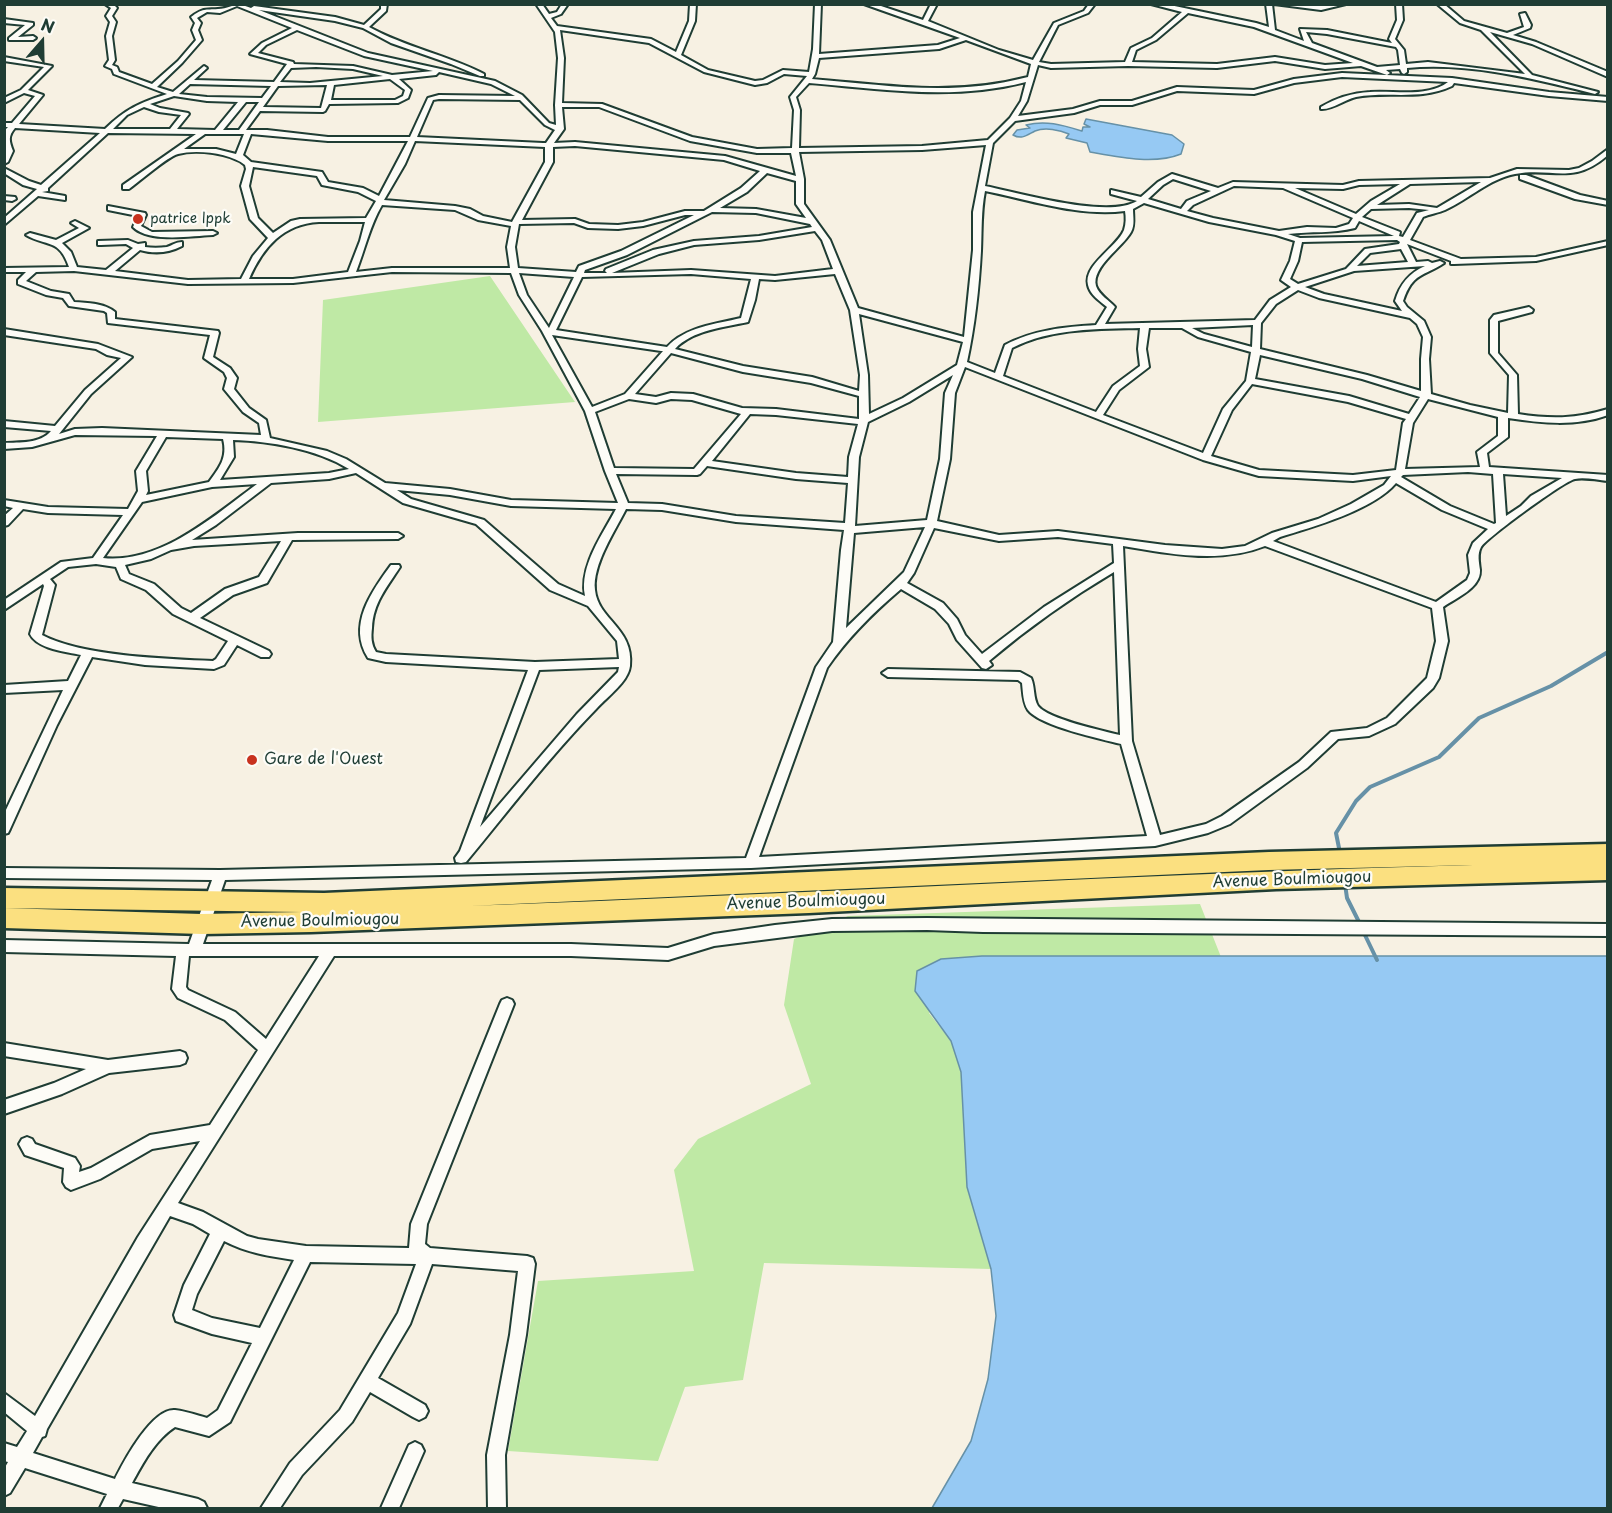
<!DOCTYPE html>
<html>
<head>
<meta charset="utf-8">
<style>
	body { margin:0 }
	#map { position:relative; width:1612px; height:1513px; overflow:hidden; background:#f7f1e3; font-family:"Playpen Sans",sans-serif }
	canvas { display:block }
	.frame { position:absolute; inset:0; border:6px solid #1f3d34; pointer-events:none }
	.north { position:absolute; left:12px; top:12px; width:60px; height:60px; -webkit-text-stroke:4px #fdfcf7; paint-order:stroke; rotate:20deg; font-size:16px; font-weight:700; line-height:24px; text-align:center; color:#1f3d34 }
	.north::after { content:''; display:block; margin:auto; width:21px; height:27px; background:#1f3d34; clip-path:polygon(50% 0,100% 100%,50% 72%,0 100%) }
</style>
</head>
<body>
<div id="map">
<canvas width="1612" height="1513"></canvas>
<div class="frame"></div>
<div class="north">N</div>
</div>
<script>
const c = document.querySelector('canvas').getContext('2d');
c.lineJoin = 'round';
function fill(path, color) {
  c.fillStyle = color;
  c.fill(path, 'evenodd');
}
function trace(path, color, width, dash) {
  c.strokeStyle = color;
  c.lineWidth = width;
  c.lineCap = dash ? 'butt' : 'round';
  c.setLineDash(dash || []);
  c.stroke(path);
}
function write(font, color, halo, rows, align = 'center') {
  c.font = font + ' "Playpen Sans",sans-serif';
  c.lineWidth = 4.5;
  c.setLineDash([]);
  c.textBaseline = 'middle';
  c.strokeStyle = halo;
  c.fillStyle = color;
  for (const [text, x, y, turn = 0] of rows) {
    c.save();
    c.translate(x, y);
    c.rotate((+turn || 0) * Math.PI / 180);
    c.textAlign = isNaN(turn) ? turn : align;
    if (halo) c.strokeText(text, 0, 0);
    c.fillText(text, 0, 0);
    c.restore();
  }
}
fill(new Path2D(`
	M490,276L575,402L318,422L323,300Z
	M1200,904L1221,957L982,956L929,1013L951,1041L961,1072L967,1187L991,1269L764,1263L743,1380L685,1387L658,1461L508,1451L538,1281L694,1271L674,1170L698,1139L811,1084L784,1005L794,939L848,916Z`), '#bfe9a5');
const water = new Path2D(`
	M1086,119L1172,135L1184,144L1181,154C1154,165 1118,157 1090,152L1087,143L1066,138L1069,134C1060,130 1045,127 1035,131C1027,135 1022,140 1013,135L1017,130L1030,128L1026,125C1046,120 1062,125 1082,131L1083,127H1090L1084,124Z
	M982,956H1607V1508H932L971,1441L988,1379L996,1316L991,1269L967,1187L961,1072L951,1041L915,991L917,971L941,959Z`);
fill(water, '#96c9f3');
trace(water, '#6691a7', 1.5);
trace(new Path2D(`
	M1340,853L1336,833L1356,801L1370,787L1439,757L1479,718L1551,686L1608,652
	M1345,884L1347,898L1360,924
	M1363,931L1377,960`), '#6691a7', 4);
const street = new Path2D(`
	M105,4H113L117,8L112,16L116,22L112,36L115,60L112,65L117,67L119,72L152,84L178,61L196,40L192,30L195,23L191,17C203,8 205,10 218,9C232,8 236,1 251,8L254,6L335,17L364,25L381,9V4H387L386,11L369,27C405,47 447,55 484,74V76H480L451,64L391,43L363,28L335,21L259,10L368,53L495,81L522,95L549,123L556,125L555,105L558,58L555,32L536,4H542L549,14L557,12L562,4H568L561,14L551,18L557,26L651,39L676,52L689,21L690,4H696L695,21L681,55L708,70L755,81L763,80L783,70L809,72L813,49L815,4H821L819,54L938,45L960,38L864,4H875L923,20L931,4H937L928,21L999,50L1033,60L1054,23L1084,11L1089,4H1095L1088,13L1058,25L1039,62L1051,64L1125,62L1131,48L1152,38L1182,12L1151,4H1165L1256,23L1269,27L1266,4H1272L1275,30L1304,41L1300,29L1327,30L1392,43L1389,39L1397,20L1396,4H1402L1403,20L1395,39L1404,50L1406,64L1428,62L1525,74L1481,30L1460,23L1437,4H1444L1464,21L1507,33L1524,27L1520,14L1525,13L1531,25L1530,28L1513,35L1536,42L1608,72V77L1532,44L1490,32L1532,75L1598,92L1595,94C1535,79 1469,62 1407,68V72L1404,74L1402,73L1400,69L1386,70L1390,73L1387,75L1361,66L1325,69L1275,61L1217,68L1128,66L1051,68L1038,65L1027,101L1018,116L1073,109L1100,101H1132L1177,87L1254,90L1294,79L1342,73L1452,78L1549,92L1608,97V101L1549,96L1454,83L1452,86C1420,101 1389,91 1356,97C1344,100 1332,110 1321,109V107C1336,98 1352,93 1370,92C1394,90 1427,98 1448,82L1342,77L1294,83L1254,94L1177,91L1132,105H1100L1074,113L1015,121L993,143L985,186C1020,193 1108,219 1137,201L1111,194V190L1141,197L1158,182L1172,174L1218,188L1233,182L1343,185L1359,181L1490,178L1517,169L1569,170L1579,168L1592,161L1608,149V155C1572,186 1554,167 1515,174C1489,179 1469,199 1445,210C1438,213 1430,214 1423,217L1410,240L1461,259L1536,257L1608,241V245L1536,261L1454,264H1451V261L1407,244L1416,262L1428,261L1432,263L1440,261L1444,263C1423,277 1413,272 1403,301L1407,307L1424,321L1431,337L1429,359L1431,394L1470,405L1508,413L1509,375L1490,353V320L1494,315L1529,307L1533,310L1532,312L1498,321V353L1517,375L1518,414C1551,419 1575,419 1608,409V415C1575,427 1541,423 1508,418V437L1487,453L1489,467L1608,475V481C1598,480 1584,477 1575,479C1564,481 1488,537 1481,547C1477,554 1479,562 1480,570C1481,588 1456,598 1443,607L1448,641L1439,678L1433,688L1395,724L1369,736L1338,739L1307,768L1230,824L1208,833L1155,846L751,868L225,880L203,944H571L668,948L714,934L775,925L832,919L927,918L1608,924V936L983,932L927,930L832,931L714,946L668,960L571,956H334L178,1203L203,1212L247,1236L258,1239L306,1246L409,1248L411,1224L500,1004L502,1000L507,998L512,1000L514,1004L427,1224L425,1244L430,1248L527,1256L533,1258L535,1264L526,1335L505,1455L506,1508H488L487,1455L510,1335L518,1271L432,1264L410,1324L378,1378L425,1405L428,1411L425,1417L419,1420L413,1417L370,1392L352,1422L302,1475L280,1508H261L290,1463L340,1410L398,1313L416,1264L310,1262L230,1422L209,1436L175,1427C155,1440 143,1463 132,1483L198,1499L204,1502L207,1508H163L123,1499L118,1508H100L107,1494L25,1468L10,1493L4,1496V1469L8,1462L4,1461V1443L17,1447L27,1431L4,1412V1393L35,1416L138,1237L200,1141L152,1149L100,1179L71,1190L66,1187L63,1182L64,1168L25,1155L19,1144L22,1139L27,1137L32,1139L35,1144L75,1158L80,1166L79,1172L91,1168L150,1135L210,1125L258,1050L225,1020L178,998L172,989L176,956L4,952V940L189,944L212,880L4,878V868L220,870L746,858L816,667L833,642L841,550L844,530L736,522L662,510L626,509C615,531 592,565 595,590C598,620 634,628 630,666C628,682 608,696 597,708C550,756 509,810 466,862L461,863L456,862L455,858L460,851L528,670L386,662L368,658C347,625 372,591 391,565H399L400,567C387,587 373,603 372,628C371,637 371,644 376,652L386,654L535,662L619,659L617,641L588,606L550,590L476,524L403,503L356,473L329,479L271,483L216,525L192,540L298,533H398L403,536L398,539L292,540L267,583L233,595L200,618L269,651L271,654L269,657H261L237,645L224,665L214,669L145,665L92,657L57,725L10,829L8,833L4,834V814L63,690L4,693V685L68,681L81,655C67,652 37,649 30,634L44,586L43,584L4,610V600L61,562L93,558L123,515L48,513L23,509L8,525L4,526V516L13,508L4,506V500L48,507L128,509L138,491L136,471L157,436L75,435L32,447L4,449V443C20,442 40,444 51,431L4,427V421L55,426L85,390L121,358L107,355L96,349L4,335V329L98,344L132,357L91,394L59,434L75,429L102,428L261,435L259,423L243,412L224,389L227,378L224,372L204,358L210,335L108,323L107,313L104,311L69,306L63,298L46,295L18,284V280L26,272H4V268L69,267C59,238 47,247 26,235L30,233L56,240L79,228L71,223L75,221L89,228L62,243L71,252L77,267L106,270L133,248L126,244L101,245H98V241L128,240L138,244L145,243V247C152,248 159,248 167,247C173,245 176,242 182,242V246C169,253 154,254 140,250L115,271L188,280L241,279L253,256L268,238L250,219L241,186L246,169L245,165C231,153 196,149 178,154C167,157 140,181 129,189H123V185L196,134L108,133L48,188V191L42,192L65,196V200L38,196L4,225V218L37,189L23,185L4,173V168L29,181L41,185L100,133L15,128C8,136 9,141 13,151L8,162L4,164V131L8,127H4V123H12L35,96L24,93L4,103V98L21,90L44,67L4,61V57L52,66L28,90L43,95L19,124L105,129C126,109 139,103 167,94L114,74L112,69L105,66L109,60L106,36L110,22L106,16L111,8ZM237,6L292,28L262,43L250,54L287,64L274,82L194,80L207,68L204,66L173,92L157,87L182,63L202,40L198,30L201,23L197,18L207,12L220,13ZM1188,13L1254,27L1353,63L1325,65L1275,57L1217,64L1132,62L1136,50L1156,40ZM297,30L364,56L433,71L392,75L353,66L294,64L293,62L258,53L266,45ZM560,30L649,43L704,72L755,85L767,83L784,74L807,76L790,97L794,110L792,148L757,149L692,137L602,104L562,103L564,58ZM1306,32L1327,34L1396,47L1398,50L1400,65L1377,67L1312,43ZM966,40L1031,64L1028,77C951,97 888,85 812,79L815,74L819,58L939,49ZM316,67L353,69L383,76L310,83L280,82L291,68ZM439,72L491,84L515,96L439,95L428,98L410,137H328L267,130H246L260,111L323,112L325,111L329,104L398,103L408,98L411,90L399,79L436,75ZM390,79L405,90L403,96L395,100H331L334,85ZM1026,82L1021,101L1010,118L988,140L922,146L799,148L800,110L796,97L809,83C883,89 952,101 1026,82ZM190,84L271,86L262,98L207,97L179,94ZM327,85L321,108L263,107L278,86ZM174,96L207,101L238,102L215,130L177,129L189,114L188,113L160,108L150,104ZM439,99L520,100L545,125L555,130L546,143H543L417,137L433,100ZM246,102H259L239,130H223ZM144,107L159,112L181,115L170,129H113L127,115ZM562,107H599L690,141L757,153H791L796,176L725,156L575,142L554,143L564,129ZM205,134H244L236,154L216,149H184ZM251,134L328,141H408L379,196L363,188L328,182L322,172L251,162L243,155ZM415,141L545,147V162L512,222L483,216L470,209L455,206L384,200L405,164ZM986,145L973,212V250L964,337L858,308L830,240L804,204V179L799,152L922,150ZM575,146L724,160L760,171L741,188L704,211H685L643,222L618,225L589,224L575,219L522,220L553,162V147ZM253,167L317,176L322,185L358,192L376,201L366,218L300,219L291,221L273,233L258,218L249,186ZM767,173L796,181V204L806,218L756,209L720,208L747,192ZM1173,179L1211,191L1187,201L1181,209L1148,199L1163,185ZM1481,182L1437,208L1409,204L1377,205L1410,184ZM1400,184L1371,201L1356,214L1295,188L1343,189L1359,185ZM1234,186L1283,188L1353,218L1349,224L1336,228L1307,227L1279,231L1213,218L1187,211L1193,205ZM985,191C1030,200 1079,217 1125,211C1126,217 1126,224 1124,230C1117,247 1083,265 1088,285C1090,295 1100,301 1107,307L1096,325C1064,327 1033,330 1005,345L995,373L967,362C975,325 979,288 981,251C982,230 981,211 985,191ZM1144,203L1209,222L1276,235L1295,241L1290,261L1281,280L1291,287L1270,300L1255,320L1105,324L1115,307C1110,301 1099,295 1096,286C1091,267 1123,247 1131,232C1135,225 1133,217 1133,209ZM382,205L455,210L478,220L511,226L507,247L510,268H392L356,272C365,249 370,225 382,205ZM1409,208L1429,210L1417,213L1403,237L1399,236L1400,232L1362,217L1371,209ZM712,212L756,213L810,224L812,227L759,236L694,241L653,250L606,269L605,271L607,273H584L585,270L627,255ZM685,215H694L621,251L579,266L576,272L518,268L515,247L519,224L574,223L588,228L618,229L643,226ZM1359,221L1394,236L1300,238L1288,234C1312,231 1331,234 1355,228ZM319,222H365L360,241L348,272L293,279H249C263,247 283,224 319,222ZM815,231L822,240L833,269L775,276L691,270L612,273L659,254L694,245L759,240ZM1397,240L1400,242L1399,244L1365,249L1346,269L1298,284L1290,279L1298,261L1302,242ZM1401,249L1408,262L1357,266L1370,253ZM1425,266C1409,273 1400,284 1395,301L1402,311L1324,294L1305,287L1354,271ZM74,271L188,284L293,283L392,272L511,273L519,295L542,331L585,411L605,471L618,503L511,500L450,489L385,483L346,459L327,451L270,438L266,420L249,408L234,389L237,378L230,368L213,357L219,333L218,331L115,319V312C104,303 88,303 74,302L69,294L51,291L26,281L36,272ZM519,273L574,277L549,328L527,295ZM691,274L751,279L741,318C716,324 685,327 667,347L556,330L582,277ZM835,274L850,310L860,375L859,391L812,377L743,366L675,349C692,330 725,327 748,322L755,300L759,279L775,280ZM1298,290L1319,298L1410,318L1417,324L1423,337L1421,359V391L1367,375L1260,349L1261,323L1276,304ZM859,314L963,342L957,365L903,398L869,414L868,375ZM1253,325L1252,347L1204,334L1192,328ZM1140,328L1138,349L1140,366L1113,386L1096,412L1003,376L1012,348C1051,328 1098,329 1140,328ZM1149,328H1182L1198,337L1251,352L1246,381L1223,409L1203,453L1103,415L1119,390L1149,367L1146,349ZM552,335L661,351H663L625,394L592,407ZM671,353L743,372L811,383L859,396V419L776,409L742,408L693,394L671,393L656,397L635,394ZM1260,355L1362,379L1420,397L1409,414L1349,396L1255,379ZM965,367L1203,460L1259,476L1353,481L1391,476L1384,485L1351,504L1318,519L1272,533L1245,546L1222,549L1165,545L1058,531L999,535L937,521L950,459L955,393ZM953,375L945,393L940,459L927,520L855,526L859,457L868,422L909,402ZM1252,384L1348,402L1406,419L1403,423L1396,470L1353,475L1259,470L1211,456L1232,410ZM629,399L656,403L671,399L692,400L741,414L694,469L614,468L595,412ZM1428,399L1498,417V436L1477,452L1480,467L1405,469L1413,423ZM750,414L776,415L858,424L849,457L848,477L796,473L712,461ZM166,437L223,439C228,458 219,468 209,482L146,495L148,491L146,471ZM233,440C269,441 317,449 349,469L329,473L220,480L234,457ZM707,466L796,479L848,483L845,523L736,516L662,504L628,503L616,474L697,475L700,474ZM1468,472L1493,474L1496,523L1494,524L1450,506L1401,477L1403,475ZM1503,474L1562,478L1531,496L1521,506L1506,516ZM1396,483L1442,510L1488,529L1473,543L1468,555L1470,573L1467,580L1436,602L1273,541L1280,537C1313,527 1373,510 1396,483ZM257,484C214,516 160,564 103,558L142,502L212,487ZM397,490L450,495L511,506L616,509C603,534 579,566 585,596L558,584L484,520L411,499ZM925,527L904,572L846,628L854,533ZM934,528L999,541L1058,537L1113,544L1114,563L1044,607L982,654L965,635L957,619L943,603L907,583L914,573ZM281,541L259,577L225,589L191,613L181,608L154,584L129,574L125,565L151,559L171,550L194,546ZM1123,546C1170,554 1220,564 1265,546L1432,608L1436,641L1427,678L1387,718L1367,728L1331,732L1299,762L1222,816L1206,824L1160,835L1132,741ZM96,564L116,567L121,579L146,590L173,614L228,641L216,659L213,661C167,659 81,656 42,635L55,585L50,579L68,567ZM1114,572L1120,735C1103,731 1048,719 1038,706C1033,698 1035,686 1031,678L1020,672L888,669L882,673L888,677L1018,680L1022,683C1023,692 1023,703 1028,710C1040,726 1101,739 1121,744L1147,836L759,857L827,668C848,637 873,613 901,589L935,609L949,624L957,640L982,668L986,669L992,665L989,661C1028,628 1070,598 1114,572ZM619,667L618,672L577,714L480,827L539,670ZM189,956H319L266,1039L235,1012L188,990L186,987ZM170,1216L193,1224L210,1234L184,1285L174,1315L176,1321L212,1334L252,1343L218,1410L207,1418C197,1415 185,1411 175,1410C152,1408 124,1461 115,1479L33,1453L42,1437L45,1436L47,1429ZM224,1241C247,1253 269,1256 294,1260L260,1328L212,1318L192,1310L197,1294Z
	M1274,4L1321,6L1346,4L1321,10Z
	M4,19L33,23V25L18,37L33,36L36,38L33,40H9V38L25,25L4,23Z
	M1520,175H1526L1580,195L1608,201V205L1575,199L1520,179Z
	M4,196L15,197L16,199L12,201L4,200Z
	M108,206L145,213L146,215L141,226L152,232L213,231L217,233L213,235C191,236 149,243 133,227L138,216L108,210Z
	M4,1043L108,1060L180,1051L185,1053L187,1058L185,1063L180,1065L109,1073L62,1094L4,1114V1100L54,1083L86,1069L4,1056Z
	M415,1442L421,1445L424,1451L399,1508H381L409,1445Z`);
const highway = new Path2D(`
	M1608,844V880L1276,889L809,913L311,932L202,934L4,928V908L202,914L301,912L4,908V888L324,893L1269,852ZM1473,865C1138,874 803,894 468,906L1269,870Z`);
trace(street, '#1f3d34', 4);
trace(highway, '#1f3d34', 5);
fill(street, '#fdfcf7');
fill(highway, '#fbe080');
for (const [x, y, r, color] of [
	[138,219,6,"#c8321e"],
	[252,760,6,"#c8321e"]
]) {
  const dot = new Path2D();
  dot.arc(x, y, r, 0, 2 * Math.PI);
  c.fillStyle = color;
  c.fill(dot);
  trace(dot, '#fdfcf7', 2);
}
write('14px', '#1f3d34', '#fdfcf7', [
	["patrice lppk",150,219]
], 'left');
write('16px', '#1f3d34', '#fdfcf7', [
	["Gare de l'Ouest",264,760]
], 'left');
write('16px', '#1f3d34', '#fdfcf7', [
	["Avenue Boulmiougou",1292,880,-2],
	["Avenue Boulmiougou",806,902,-2],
	["Avenue Boulmiougou",320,921,-1]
]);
</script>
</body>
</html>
